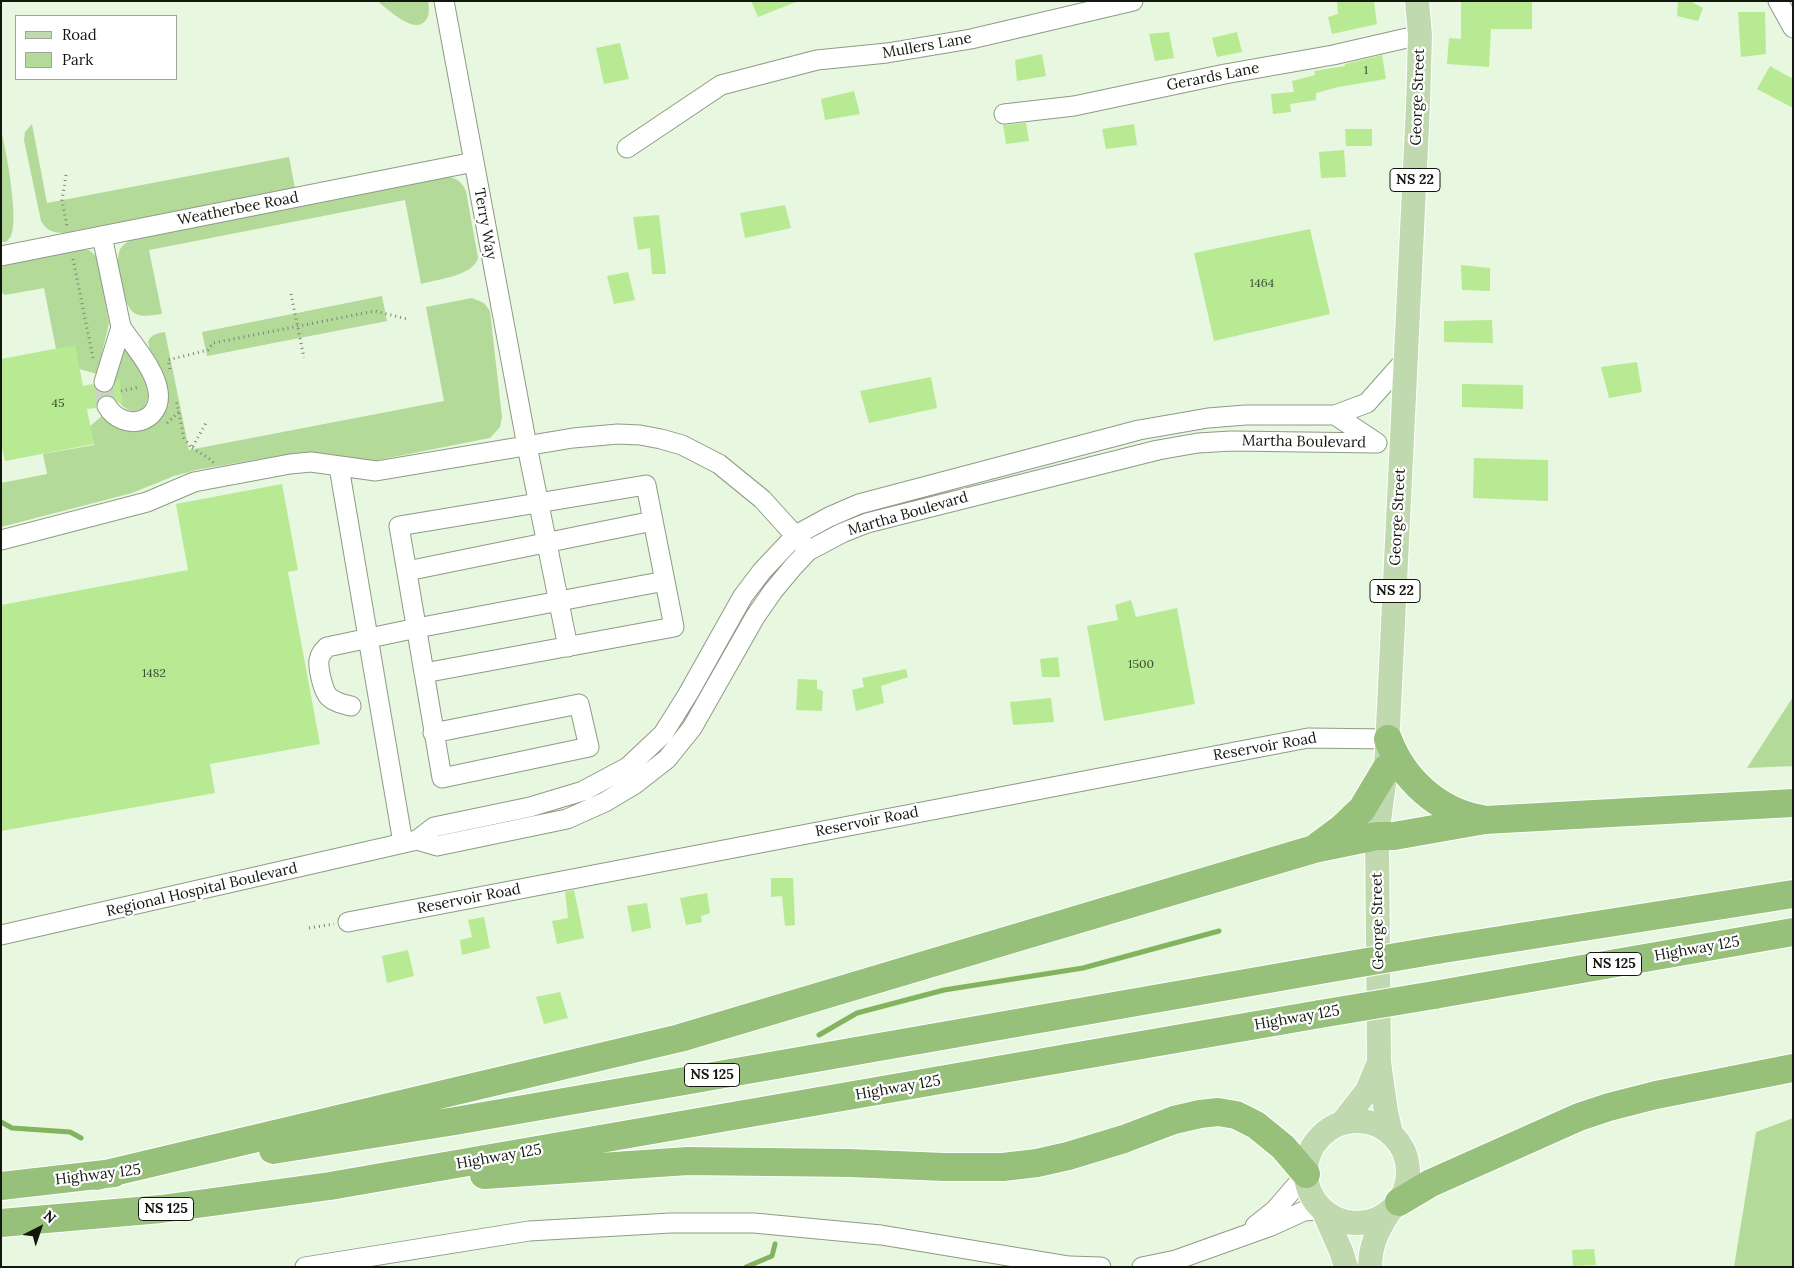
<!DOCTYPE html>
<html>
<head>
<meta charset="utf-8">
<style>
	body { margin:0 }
	#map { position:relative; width:1794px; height:1268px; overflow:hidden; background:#e8f7df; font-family:Lora,serif }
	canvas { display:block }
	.frame { position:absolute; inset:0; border:2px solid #13180f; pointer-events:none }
	.legend { position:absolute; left:15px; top:15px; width:162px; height:65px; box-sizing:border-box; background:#fff; border:1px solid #a1a39f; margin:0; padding:6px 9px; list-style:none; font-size:15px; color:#13180f }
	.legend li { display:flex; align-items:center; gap:10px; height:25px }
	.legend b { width:25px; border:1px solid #a1a39f }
	.north { position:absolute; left:15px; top:1203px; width:50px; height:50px; -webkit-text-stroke:4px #fff; paint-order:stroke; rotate:41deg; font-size:14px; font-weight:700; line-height:20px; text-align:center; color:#13180f }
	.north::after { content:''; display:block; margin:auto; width:18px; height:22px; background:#13180f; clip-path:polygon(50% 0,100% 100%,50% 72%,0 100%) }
</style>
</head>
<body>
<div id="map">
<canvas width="1794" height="1268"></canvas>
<div class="frame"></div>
<ul class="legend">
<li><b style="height:6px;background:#c1d9af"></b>Road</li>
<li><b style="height:14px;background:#b4da99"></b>Park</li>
</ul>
<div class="north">N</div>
</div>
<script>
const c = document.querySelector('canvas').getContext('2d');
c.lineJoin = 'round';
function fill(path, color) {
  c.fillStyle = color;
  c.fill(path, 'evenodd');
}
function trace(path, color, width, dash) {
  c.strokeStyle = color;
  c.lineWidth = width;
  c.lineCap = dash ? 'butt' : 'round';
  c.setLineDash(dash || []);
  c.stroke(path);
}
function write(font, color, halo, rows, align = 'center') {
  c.font = font + ' Lora,serif';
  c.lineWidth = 4.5;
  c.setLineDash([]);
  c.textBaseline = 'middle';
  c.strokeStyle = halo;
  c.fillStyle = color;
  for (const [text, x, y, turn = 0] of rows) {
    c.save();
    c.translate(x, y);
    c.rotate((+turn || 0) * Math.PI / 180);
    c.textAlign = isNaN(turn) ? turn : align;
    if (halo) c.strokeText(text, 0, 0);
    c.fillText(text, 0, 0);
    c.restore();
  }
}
fill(new Path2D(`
	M377,1H428C429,7 430,15 426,20C415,36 388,9 377,1Z
	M32,124L47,203L289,157L295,188L64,233C53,233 46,230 41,221L24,140L25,132Z
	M1,130C6,150 19,218 11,236C10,238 8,240 6,242H1Z
	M441,177C453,176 461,180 466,191L478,258C473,276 438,279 421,284L405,200L149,250L162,314C153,315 142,318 134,313C123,305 115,265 119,253C120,247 124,244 129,241Z
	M81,250H89L96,256L98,262L109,323L97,374L79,369L56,349L44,288L5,295L1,292V266Z
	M382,296L387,321L207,356L202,332Z
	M472,298L484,303L490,311L502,417L500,427L490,438L373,461L316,453H296L196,470L174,476L132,493L1,527V483L47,474L43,454L94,445L90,426L103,415C116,426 127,433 145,429C150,428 154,425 158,421C181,399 152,366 148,342C151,334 158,333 165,332L189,450L444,401L426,307Z
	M123,343C132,349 135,358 139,368C143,376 147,384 148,394C149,418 116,418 114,384C113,370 120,356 123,343Z
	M1793,697V766L1747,768Z
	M1793,1118V1267H1734L1756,1132Z`), '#b4da99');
trace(new Path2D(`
	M819,1035L857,1013L944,990L1083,968L1219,931
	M1,1122L12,1128L70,1132L81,1138
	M746,1267L772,1256L775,1244`), '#83b35f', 5);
fill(new Path2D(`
	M751,1H795L796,2L758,17Z
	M1337,1H1374L1377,24L1332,34L1328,17L1338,14Z
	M1461,1H1532V29H1491L1489,67L1447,64L1449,38L1461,39Z
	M1678,1H1690L1703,8L1698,21L1677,16Z
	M1738,12H1765L1766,54L1741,57Z
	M1169,32L1174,58L1155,61L1149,34Z
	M1237,32L1242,52L1217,57L1212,38Z
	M620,43L629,79L604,84L596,48Z
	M1042,54L1046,76L1017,81L1015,60Z
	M1382,55L1386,79L1338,87L1316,93V100L1290,104L1291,112L1273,114L1271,94L1294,92L1292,81L1315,75L1314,71L1345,66V64Z
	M1770,66L1793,79V108L1757,89Z
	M854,91L860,114L825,120L821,99Z
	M1026,123L1029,141L1006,144L1003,125Z
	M1134,124L1137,145L1106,149L1102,129Z
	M1345,129H1372V146H1346Z
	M1344,150L1346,177L1321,178L1319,152Z
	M785,205L791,228L745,238L740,213Z
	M659,215L666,274H652L650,248L638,250L633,217Z
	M1310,229L1330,314L1214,341L1194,253Z
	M1461,265L1490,268V291L1462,290Z
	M628,272L635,300L614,304L607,276Z
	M1492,320L1493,343L1444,342V321Z
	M75,345L83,386L93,384L96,390L100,393H106L112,390L117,380L119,379L123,402L119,403L111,396L105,395L97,402L96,408L87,409L94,444L5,461L1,444V359Z
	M1637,362L1642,392L1609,398L1601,367Z
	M931,377L937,408L869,423L860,391Z
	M1462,384L1523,385V409L1462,407Z
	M1474,458L1548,460V501L1473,498Z
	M282,484L298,570L288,572L320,744L210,764L215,793L1,831V605L188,570L176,504Z
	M1131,600L1136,617L1177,608L1195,704L1104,721L1087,626L1118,620L1115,605Z
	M1058,657L1060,677H1042L1040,659Z
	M906,669L908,677L881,686L884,703L856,711L852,690L864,687L862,678Z
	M798,679L817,680V689L823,691L822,711L796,710Z
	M1051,698L1054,722L1013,725L1010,702Z
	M771,878H793L795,925L785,926L782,896L771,897Z
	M574,890L584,938L557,944L552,921L568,918L565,892Z
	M707,893L710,913L701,916L702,922L686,925L680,898Z
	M647,903L651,928L632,932L627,906Z
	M484,917L490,948L462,955L460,940L472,937L468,920Z
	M408,950L414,976L387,983L382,956Z
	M560,992L568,1018L544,1024L536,997Z
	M1594,1249L1596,1265L1573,1266L1572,1250Z`), '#b8ea94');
trace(new Path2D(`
	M104,382V394L107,406`), '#c8d6c0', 19, [19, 9]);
const minor = new Path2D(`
	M444,1L527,446L568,647
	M1778,1L1793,28
	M1004,114L1074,106L1225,74L1333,55L1420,35
	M627,148L721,85L817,60L887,53L971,39L1133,1
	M102,236L121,327
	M1,256L474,162
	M104,382L121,327C133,345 155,369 158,391C163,423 123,433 107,406
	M1335,415L1367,403L1406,359
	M339,467L403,843
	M1,540L147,502L194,482L290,464L311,462L376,471L573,438L618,434L640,435L661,439L682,445L719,464L762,499L803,544
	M407,571L653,521
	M424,673L674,627L646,485L399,526L442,778L589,747L579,704L433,733
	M351,706C343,704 336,703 329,697C323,691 318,669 319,660C320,654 323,651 327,647L417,628L665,581
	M417,840L437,846L567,819L605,802L635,784L667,759L692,728L755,617L773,591L793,567L808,551L842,533L867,523L1158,450L1198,443L1231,441L1377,443
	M348,922L1308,738L1388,739
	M1,935L417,840L434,827L530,807L583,791L628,767L663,734L688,694L743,596L762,571L796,535L829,517L859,504L1139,430L1208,418L1246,415H1335L1377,443
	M1255,1226L1275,1210L1306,1174
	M305,1267L529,1231L671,1223H754L881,1235L1069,1266L1101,1267
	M1142,1267L1176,1260L1271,1226L1304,1211L1323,1210`);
const major = new Path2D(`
	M1306 1172a51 51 0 1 1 102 0a51 51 0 1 1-102 0Z
	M1342,1123L1367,1091L1379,1062
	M1391,1133L1386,1112L1379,1062L1377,836L1386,769L1418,106L1420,35L1417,1
	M1323,1210L1341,1251L1346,1267
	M1370,1267C1370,1245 1378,1229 1390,1211`);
const highway = new Path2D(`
	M1388,739C1403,779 1438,812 1482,819
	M1319,845L1342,828L1362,809L1386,769
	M1437,950L1793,894
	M1434,995L1793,932
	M273,1150L455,1121L1326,969
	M484,1175L688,1161L849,1163L944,1167H1003L1037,1163L1068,1156L1124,1139L1174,1120L1200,1114L1218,1112L1236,1115L1256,1125L1283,1147L1306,1174
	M97,1176L680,1038L1314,849L1377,836H1394L1485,820L1793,803
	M1,1186L114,1173
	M1399,1202L1431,1183L1579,1117L1609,1107L1656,1095L1793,1068
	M1,1223L161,1209L330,1186L1320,1014`);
trace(minor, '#8e9b85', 21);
trace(major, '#fff', 26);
trace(highway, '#fff', 30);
trace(new Path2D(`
	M66,175L62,200L67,226
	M73,259L93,358
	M291,294L304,358
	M170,369L168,360L208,350L213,343L375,311L407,319
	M121,391L140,387
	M179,413L184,438L192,448L207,421
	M167,423L179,412L176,400
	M192,448L210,459L214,463
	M309,928L334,924`), '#7a8473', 3, [1, 4]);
trace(minor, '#fff', 19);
trace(major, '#c1d9af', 24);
trace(highway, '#97c07a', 28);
const highwayBridge = new Path2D(`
	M1326,969L1437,950
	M1320,1014L1434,995`);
trace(highwayBridge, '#fff', 30, []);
trace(highwayBridge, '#97c07a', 28);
write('12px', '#3c4c30', null, [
	["1",1366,71],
	["1464",1262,284],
	["45",58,404],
	["1500",1141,665],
	["1482",154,674]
]);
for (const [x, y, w] of [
	[1415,180,50],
	[1395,591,50],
	[1614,964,55],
	[712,1075,55],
	[166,1209,55]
]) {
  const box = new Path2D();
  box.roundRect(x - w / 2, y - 11.5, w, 23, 4);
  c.fillStyle = '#fff';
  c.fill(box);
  trace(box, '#13180f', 1);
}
write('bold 14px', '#13180f', null, [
	["NS 22",1415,180],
	["NS 22",1395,591],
	["NS 125",1614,964],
	["NS 125",712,1075],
	["NS 125",166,1209]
]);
write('15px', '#13180f', '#fff', [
	["Mullers Lane",927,46,-10],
	["Gerards Lane",1213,77,-11],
	["George Street",1418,97,-88],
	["Weatherbee Road",238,209,-11],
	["Terry Way",485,224,80],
	["Martha Boulevard",1304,442,1],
	["Martha Boulevard",908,514,-16],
	["George Street",1398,517,-87],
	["Reservoir Road",1265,747,-10],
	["Reservoir Road",867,822,-11],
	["Regional Hospital Boulevard",202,890,-13],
	["Reservoir Road",469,899,-11],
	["George Street",1378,921,-91],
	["Highway 125",1697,949,-10],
	["Highway 125",1297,1018,-10],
	["Highway 125",898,1088,-10],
	["Highway 125",499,1157,-10],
	["Highway 125",98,1175,-7]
]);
</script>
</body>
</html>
